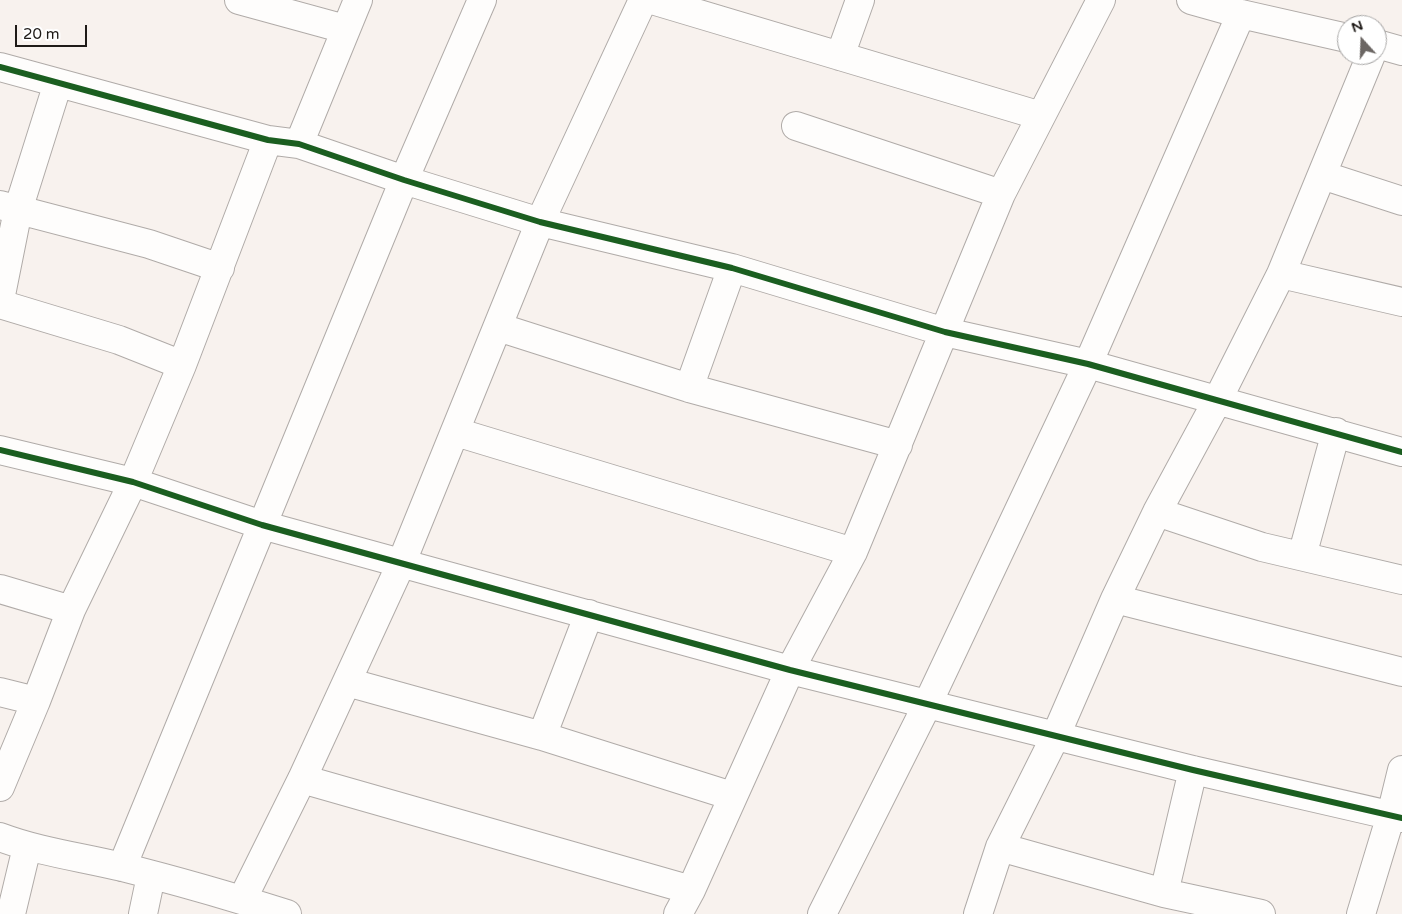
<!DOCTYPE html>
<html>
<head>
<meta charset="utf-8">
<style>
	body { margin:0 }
	#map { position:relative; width:1402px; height:914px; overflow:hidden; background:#f8f2ee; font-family:"Varela Round",sans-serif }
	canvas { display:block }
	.north { position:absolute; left:1337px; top:15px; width:50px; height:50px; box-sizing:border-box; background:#fff; border:1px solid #a5a4a3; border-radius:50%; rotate:340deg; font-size:14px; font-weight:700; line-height:20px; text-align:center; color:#1f1b18 }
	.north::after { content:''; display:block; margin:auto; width:18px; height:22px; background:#6b6663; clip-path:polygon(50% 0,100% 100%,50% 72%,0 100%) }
	.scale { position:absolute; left:15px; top:25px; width:72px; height:22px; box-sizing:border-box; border:2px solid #1f1b18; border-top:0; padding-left:6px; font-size:15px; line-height:18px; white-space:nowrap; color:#1f1b18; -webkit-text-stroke:4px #fff; paint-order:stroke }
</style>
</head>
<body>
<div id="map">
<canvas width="1402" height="914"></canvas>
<div class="north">N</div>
<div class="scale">20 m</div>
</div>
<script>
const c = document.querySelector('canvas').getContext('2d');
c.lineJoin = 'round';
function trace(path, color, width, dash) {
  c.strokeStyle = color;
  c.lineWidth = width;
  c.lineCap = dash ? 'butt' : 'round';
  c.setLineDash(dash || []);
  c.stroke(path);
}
const minor = new Path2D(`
	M239,0L345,29
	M652,0L1041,116
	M1191,0L1241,14L1347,38
	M1377,44L1402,51
	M840,56L860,0
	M0,67L268,140L299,144L404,180L540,222L732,268L945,332L1088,364L1402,452
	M796,126L1001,194
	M299,144L358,0
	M1322,175L1402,201
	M0,205L149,244L220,268
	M1281,274L1402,302
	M0,300L18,210L58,83
	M0,304L119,340L182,365
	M498,327L689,388L898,445
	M689,388L732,268
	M456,432L853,552
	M0,450L133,482L262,525L790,670L1193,770L1402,818
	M1157,512L1262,547L1402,580
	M1302,556L1336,432
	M0,589L71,610
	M1115,599L1402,672
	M347,682L542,736L732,796
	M0,692L36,701
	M542,736L589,614
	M302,779L691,890
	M0,787L36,701L71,610L133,482L182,365L268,140
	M0,837C40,852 81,857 122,867C178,881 233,897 287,914
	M1000,847L1164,893L1261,914
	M122,867L404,180L482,0
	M1164,893L1193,770
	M242,900L302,779L401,564L540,222L643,0
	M11,914L27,847
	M143,914L151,876
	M678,914L691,890L790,670L853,552L1001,194L1101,0
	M822,914L927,705L1088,364L1241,14
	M978,914L1000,847L1056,735L1115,599L1157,512L1217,401L1281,274L1371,55
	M1361,914L1391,815L1402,770`);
trace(minor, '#b0aba8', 30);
trace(minor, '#fefdfc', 28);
trace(new Path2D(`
	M0,67L268,140L299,144L404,180L540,222L732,268L945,332L1088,364L1402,452
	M0,450L133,482L262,525L790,670L1193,770L1402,818`), '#1b5e20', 6);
</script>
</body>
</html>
